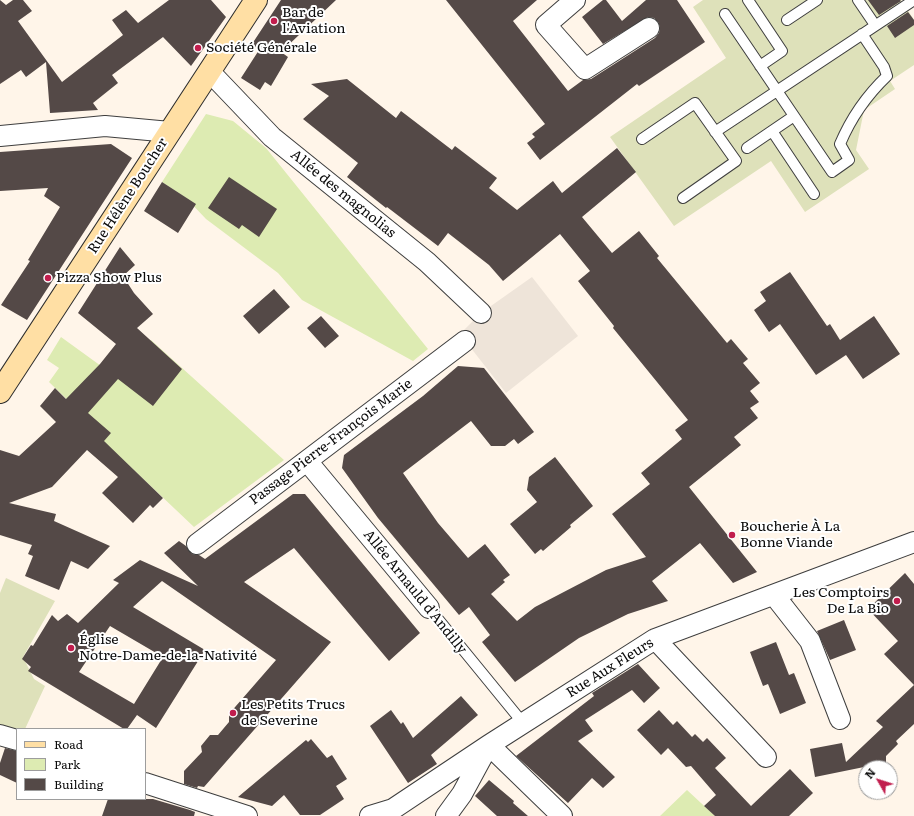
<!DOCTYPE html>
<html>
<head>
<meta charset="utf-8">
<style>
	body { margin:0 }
	#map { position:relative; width:914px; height:816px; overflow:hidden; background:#fff5e9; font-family:Literata,serif }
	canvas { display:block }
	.legend { position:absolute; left:16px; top:728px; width:130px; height:72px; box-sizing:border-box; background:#fff; border:1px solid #9d9d9d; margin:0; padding:5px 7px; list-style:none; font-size:12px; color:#0b0b0b }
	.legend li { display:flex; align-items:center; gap:8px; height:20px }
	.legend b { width:20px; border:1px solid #9d9d9d }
	.north { position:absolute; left:858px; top:760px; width:40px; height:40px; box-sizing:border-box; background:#fff; border:1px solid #9d9d9d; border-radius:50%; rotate:309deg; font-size:11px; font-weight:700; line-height:16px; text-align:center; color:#0b0b0b }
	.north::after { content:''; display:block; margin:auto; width:14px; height:18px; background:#c11d4d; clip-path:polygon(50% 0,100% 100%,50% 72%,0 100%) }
</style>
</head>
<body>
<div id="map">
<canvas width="914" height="816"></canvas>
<ul class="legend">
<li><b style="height:5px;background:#ffdfa4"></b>Road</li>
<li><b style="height:11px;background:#ddebb2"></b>Park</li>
<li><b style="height:11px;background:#544947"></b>Building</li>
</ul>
<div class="north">N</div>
</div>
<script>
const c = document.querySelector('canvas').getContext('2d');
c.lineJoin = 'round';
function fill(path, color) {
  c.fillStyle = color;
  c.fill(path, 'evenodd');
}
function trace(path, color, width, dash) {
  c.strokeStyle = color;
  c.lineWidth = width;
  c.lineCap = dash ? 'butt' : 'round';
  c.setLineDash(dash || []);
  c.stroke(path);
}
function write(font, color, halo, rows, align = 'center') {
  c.font = font + ' Literata,serif';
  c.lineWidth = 4;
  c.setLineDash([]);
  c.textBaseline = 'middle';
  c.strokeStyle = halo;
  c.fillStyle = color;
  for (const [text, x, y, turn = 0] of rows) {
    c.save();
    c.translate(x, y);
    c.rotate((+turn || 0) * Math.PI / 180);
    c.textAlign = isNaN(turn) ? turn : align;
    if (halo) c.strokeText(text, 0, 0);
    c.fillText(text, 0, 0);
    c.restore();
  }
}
fill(new Path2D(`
	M206,114L233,121L266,148L428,349L413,361L302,300L278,273L206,219L186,198L162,182Z
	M61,337L119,379L151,340L284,460L194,527L81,420L84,416L49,382L59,368L47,360Z
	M687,790L715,816H660Z`), '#ddebb2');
fill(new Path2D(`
	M703,0H901L914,20V65L890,81L895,89L864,110L856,150L869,169L805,212L771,161L674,226L610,137L726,58L693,7Z
	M6,578L55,601L23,657L34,679L45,686L25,729H17V734L0,728V593Z`), '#dee1ba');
fill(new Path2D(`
	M532,277L578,336L506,393L460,334L481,313Z`), '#eee4d9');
fill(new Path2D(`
	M0,0L6,5L13,0H23L32,11L18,21L62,82L123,35L112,20L126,10L138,23L169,0H211L226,17L191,66L163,37L112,75L118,83L93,103L98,110L50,113L46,62L26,77L21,70L0,84Z
	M281,0H336L281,52L288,57L271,86L265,82L260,90L241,78L259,50L252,44Z
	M446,0H537L513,21L568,91L583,80L591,79L655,38L659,33L660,27L658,22L654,18L648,17L603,44L582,17L603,0H606L622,21L646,0H677L705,42L639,86L637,84L540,160L527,143L535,137L532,134L545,124Z
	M868,0H900L901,1L879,15Z
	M908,12L914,20V25L895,38L887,26Z
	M347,79L396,118L401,111L452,150L455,146L497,178L489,188L517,210L553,181L562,193L617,148L636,172L582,217L612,253L639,231L659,256L657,258L727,343L731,339L748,359L743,363L760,383L750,391L759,402L750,408L758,418L734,437L741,445L689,487L757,572L733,583L700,543L652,581L668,601L628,614L579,638L515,682L482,642L490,635L469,607L459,615L378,518L342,468L344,455L423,396L458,366L484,368L534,432L518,444L514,439L505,446H491L471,421L403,473L438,523L468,558L485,544L510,575L503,580L505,582L491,594L517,621L535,607L606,570L646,557L612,514L650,484L641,473L682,439L675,430L688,420L613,328L614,326L578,281L590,271L560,234L503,281L489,265L448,233L438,246L387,207L386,208L347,177L358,163L303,119L329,96L311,84Z
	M111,144L132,158L27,320L1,305L30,261L28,260L60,207L44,196L48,188L0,191V152Z
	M229,177L277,209L259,237L242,225L239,229L208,208Z
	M162,182L196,204L178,233L144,211Z
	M120,247L135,265L123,276L134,293L153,314L137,328L182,369L153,406L118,379L88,413L111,433L104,441L163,498L153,508L150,505L133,523L102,493L118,477L87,450L52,487L9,503L56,514L54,521L110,546L88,569L71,561L59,590L25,576L33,556L28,554L32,545L0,535V450L19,456L56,422L40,406L55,388L66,399L100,364L116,344L78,313Z
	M790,272L827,326L830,324L840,340L874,316L900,354L863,379L846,355L816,375L780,324L769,332L754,310L766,301L760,292Z
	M274,289L290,307L259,334L243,316Z
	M321,316L339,336L325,348L307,328Z
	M555,457L593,506L570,525L571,527L543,551L541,549L535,554L510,524L537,502L527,490L529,477Z
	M293,494H305L420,633L389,661L294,548L244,582L331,642L204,787L198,786L197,788L184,784V771L202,752L201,746L210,735H218L229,722V714L276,660L162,581L133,607L205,650L156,728L137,715L127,729H124L28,671L31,667L22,659L31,645L33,646L52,615L58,621L67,614L78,623L119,583L113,580L140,560L198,586L164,553L179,541L186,546L192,554L199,555L205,559ZM110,626L163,657L134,704L79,672Z
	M905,573L914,584V724L896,741L898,744L886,756V768H871L869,766L815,777L810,749L842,743L846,762L883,727L876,721L914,685L884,654L898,641L868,609Z
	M844,620L856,650L830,660L817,631Z
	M776,642L789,675L794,673L806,703L780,714L768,684L763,686L750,652Z
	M638,664L660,688L644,703L632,690L585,720L593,731L578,741L615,777L603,788L592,778L568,803L516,756L594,696L592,693Z
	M461,696L478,715L431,755L437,764L408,783L370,726L391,710L401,724L403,722L413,738Z
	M659,710L673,725L677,721L692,737L695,734L703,742L707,738L726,758L715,768L751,806L790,769L813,793L789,816H715L704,806L716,795L691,766L686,767L668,748L661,755L637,730Z
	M311,739L327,758L332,755L347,779L336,786L344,799L320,815H300L284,795L272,806L238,797L306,740L308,742Z
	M5,748L17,751V783L0,775V763Z
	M489,780L514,801L513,803L528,816H497L475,796Z
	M108,799H153L190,810L195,812L194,816H102Z`), '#544947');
const lane = new Path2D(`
	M748,0L782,51L760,66
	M858,0L875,25
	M725,14L832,172L849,160L840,144C851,118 866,96 887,76L884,67L862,34
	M787,20L817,0
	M772,131L814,194
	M715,132L914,0
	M642,139L695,103L736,161L683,198
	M747,148L794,116
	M429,608L523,723`);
const street = new Path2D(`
	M575,0L546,25L585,69L649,28
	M209,71L272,137L427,262L481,313
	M0,136L105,126L170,132
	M307,461L429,608
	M197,544L465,341
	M774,595L810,641L840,719
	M655,639L766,757
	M0,735L17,740
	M489,745L562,816
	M145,783L247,816
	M370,816L393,809L489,745L655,639L914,542
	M446,816L462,794L488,746`);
const secondary = new Path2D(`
	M0,392L256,0`);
trace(lane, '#3e3e3e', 12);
trace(street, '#3e3e3e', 22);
trace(secondary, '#2d2d2d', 24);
trace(lane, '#fff', 10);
trace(street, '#fff', 20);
trace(secondary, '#ffdfa4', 22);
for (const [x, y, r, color] of [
	[274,21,4,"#c11d4d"],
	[198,48,4,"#c11d4d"],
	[48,278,4,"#c11d4d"],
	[732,535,4,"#c11d4d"],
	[897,601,4,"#c11d4d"],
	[71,648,4,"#c11d4d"],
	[233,713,4,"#c11d4d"]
]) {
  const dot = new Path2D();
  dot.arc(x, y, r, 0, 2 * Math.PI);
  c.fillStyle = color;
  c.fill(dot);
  trace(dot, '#fff', 1.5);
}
write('14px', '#0b0b0b', '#fff', [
	["Bar de",282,13],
	["l'Aviation",282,29],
	["Société Générale",206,48],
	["Pizza Show Plus",56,278],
	["Boucherie À La",740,527],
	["Bonne Viande",740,543],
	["Les Comptoirs",889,593,"right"],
	["De La Bio",889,609,"right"],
	["Église",79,640],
	["Notre-Dame-de-la-Nativité",79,656],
	["Les Petits Trucs",241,705],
	["de Severine",241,721]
], 'left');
write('14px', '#0b0b0b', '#fff', [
	["Allée des magnolias",343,194,39],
	["Rue Hélène Boucher",128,196,-57],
	["Passage Pierre-François Marie",331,442,-37],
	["Allée Arnauld d'Andilly",415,592,51],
	["Rue Aux Fleurs",610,668,-32]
]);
</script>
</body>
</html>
